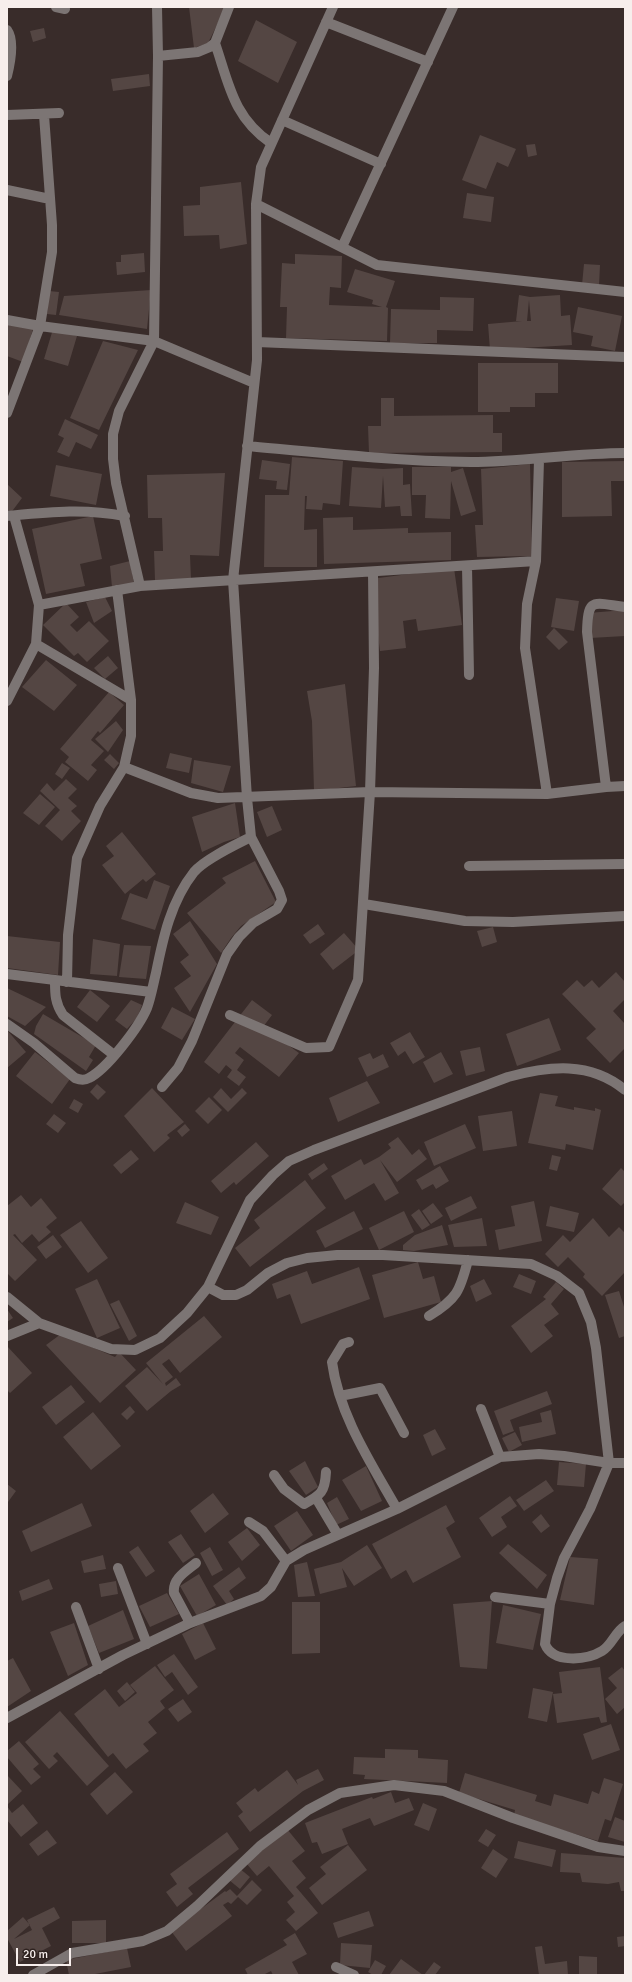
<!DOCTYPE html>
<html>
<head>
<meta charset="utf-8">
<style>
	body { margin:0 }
	#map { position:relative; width:632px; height:1982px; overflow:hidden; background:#392c2a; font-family:Signika,sans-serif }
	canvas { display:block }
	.frame { position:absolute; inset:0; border:8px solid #f7eeec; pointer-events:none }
	.scale { position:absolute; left:16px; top:1948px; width:55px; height:18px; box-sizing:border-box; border:2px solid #f7eeec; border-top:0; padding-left:5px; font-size:12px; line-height:14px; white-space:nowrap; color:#f7eeec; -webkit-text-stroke:3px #2f2320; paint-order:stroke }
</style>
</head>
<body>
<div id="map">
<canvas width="632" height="1982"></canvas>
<div class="frame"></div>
<div class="scale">20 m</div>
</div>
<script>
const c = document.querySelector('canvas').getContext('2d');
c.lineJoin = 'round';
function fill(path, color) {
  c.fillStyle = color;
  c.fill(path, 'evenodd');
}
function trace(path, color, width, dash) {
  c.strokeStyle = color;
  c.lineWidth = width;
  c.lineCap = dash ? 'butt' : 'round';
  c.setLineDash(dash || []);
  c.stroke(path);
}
fill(new Path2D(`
	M189,7H226L208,43L194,48Z
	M256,20L297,42L278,83L238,61Z
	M44,28L46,38L33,42L30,31Z
	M149,74L150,86L113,91L111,79Z
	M480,135L516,149L508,167L497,162L486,189L462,180Z
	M535,144L537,155L528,157L526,145Z
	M241,182L247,244L220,249L219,235L184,236L183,206L200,205V187Z
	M467,193L494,197L491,222L463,218Z
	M144,253L145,272L117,275L116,262H121V255Z
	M295,254L342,256L341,288L330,287L329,305L382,307L372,304L373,300L347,292L355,269L395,281L386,307L388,308L387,341L286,338L287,307H280L282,263L295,264Z
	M584,264L600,265L599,286L582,285Z
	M151,290L147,329L59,315L64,296Z
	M49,291L59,292L56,315L47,314Z
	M519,295L530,297L560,295L561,316L570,315L572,345L490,350L488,324L522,321H516ZM529,300L531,321H527Z
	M440,297L474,298L473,331L437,330V343H390L391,309L440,310Z
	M578,307L622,316L615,351L591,346L593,336L573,332Z
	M7,323L33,329L23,362L7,356Z
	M53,329L77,336L68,366L44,359Z
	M103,341L138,350L99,430L70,418Z
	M478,363H558V393H535V407H510V412H478Z
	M381,398H394V416L493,415V433H502V452L369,453L368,426H381Z
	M65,419L98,435L91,449L76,442L69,457L57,452L64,438L58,435Z
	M292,457L343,461L340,505L323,503L322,510L306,509L307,496H305L304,530L317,529V567H264L265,495H289Z
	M262,460L290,464L287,490L276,489L277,481L259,479Z
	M625,461V481H611L612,516L562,517V462Z
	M530,464L532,556L477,557L475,525H483L481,469Z
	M56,465L102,474L96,505L50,496Z
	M352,467L383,469L403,468V485L410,484L412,516H401L400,506L385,507L383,476L381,508L349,506Z
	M412,467H451V472L463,468L476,511L461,516L451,481L450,519L425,518L426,495H412Z
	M225,473L219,556L190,555L191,579L155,580L154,551H163L162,518H148L147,475Z
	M7,484L22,498L10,514L7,512Z
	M93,516L102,559L80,564L85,586L46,594L32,529Z
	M353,517V530L408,528V533L451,532V560L324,564L323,518Z
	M130,561L134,584L112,587L110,566Z
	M454,568L462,625L418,631L416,619L403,621L406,648L380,651L371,579Z
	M105,597L112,611L94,623L86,602Z
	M556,598L579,601L574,631L551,627Z
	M66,603L79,617L70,625L77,632L89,621L109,641L87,662L78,653L74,656L43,625Z
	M625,610V636L590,638L588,613Z
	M554,628L568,642L559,650L546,637Z
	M108,656L118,668L105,679L94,668Z
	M46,660L77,685L54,711L22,687Z
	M345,684L356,786L314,791L312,721L307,691Z
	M109,692L124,705L100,733L98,731L91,740L104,751L91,765L97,770L88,781L65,762L69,757L60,749Z
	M116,721L123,730L108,752L95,739Z
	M170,753L192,758L189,773L166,768Z
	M110,754L119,763L114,769L104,760Z
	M194,760L231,766L223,792L191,783Z
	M62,763L70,768L62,779L55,774Z
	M66,779L77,789L68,798L77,806L71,811L81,821L62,841L45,826L60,810L40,791L47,783L54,791Z
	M40,794L55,807L39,825L23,813Z
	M235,803L240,837L224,842L202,852L192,817Z
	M272,806L282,830L267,837L257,812Z
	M122,832L156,874L146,882L143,879L125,894L102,865L114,856L106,846Z
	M255,861L276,902L241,926L231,938L221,953L187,913L226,883L222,878Z
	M154,880L170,886L155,930L121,919L130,893L147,899Z
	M190,921L217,964L190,1012L174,988L191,976L180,962L189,955L173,934Z
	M318,924L325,934L310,944L303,935Z
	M493,927L497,942L482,947L477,931Z
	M344,933L359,950L333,970L320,954Z
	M7,936L60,942L58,975L7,968Z
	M93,939L120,944L117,976L90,974Z
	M124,945L151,946L146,979L119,977Z
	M616,972L625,982V999L613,1011L625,1024V1048L610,1063L586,1038L596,1029L562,994L577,980L584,987L592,980L599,988Z
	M7,988L30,999L46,1007L25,1026L7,1016Z
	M90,990L110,1006L97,1022L77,1007Z
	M131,1000L142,1005L137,1018L127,1029L115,1020Z
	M252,1000L272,1015L263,1027L299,1053L279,1077L240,1047L235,1053L244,1060L237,1070L246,1077L239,1086L227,1077L232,1070L226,1065L219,1074L204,1062Z
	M172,1007L195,1019L182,1040L161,1028Z
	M43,1014L96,1045L89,1057L93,1060L86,1071L34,1034L36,1026Z
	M549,1018L561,1050L517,1066L506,1034Z
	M7,1030L26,1052L7,1068Z
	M410,1032L425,1057L413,1064L405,1051L398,1056L390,1043Z
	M480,1047L485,1071L466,1076L460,1051Z
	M35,1052L70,1079L52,1104L16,1076Z
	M441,1052L453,1074L434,1083L423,1062Z
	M370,1053L373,1059L383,1054L389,1067L367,1077L358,1058Z
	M367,1081L380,1103L338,1122L329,1098Z
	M97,1084L106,1092L98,1100L90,1092Z
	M152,1088L184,1122L167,1135L170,1138L154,1152L124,1116Z
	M221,1088L231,1099L242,1088L247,1093L228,1112L213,1097Z
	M540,1093L558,1096L555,1106L574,1110V1107L595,1111V1108L601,1110L593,1150L566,1144L565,1150L528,1143Z
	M209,1097L222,1110L208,1124L195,1111Z
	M74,1099L83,1104L78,1113L69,1108Z
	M512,1111L517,1146L483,1151L478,1116Z
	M54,1114L66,1123L58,1133L46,1124Z
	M185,1124L190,1130L182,1137L177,1131Z
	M465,1124L476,1148L434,1166L424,1142Z
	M398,1137L412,1155L419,1149L427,1159L397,1182L380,1160L399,1193L385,1201L374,1183L345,1200L331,1176L361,1159L364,1165L379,1157L391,1148L388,1144Z
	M256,1142L269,1156L236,1185L234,1182L221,1193L211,1181Z
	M131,1150L139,1159L121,1174L113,1165Z
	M552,1155L561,1157L557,1171L549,1169Z
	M324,1163L328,1169L312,1180L308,1174Z
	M440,1166L449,1181L436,1189L433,1184L422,1190L416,1180Z
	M621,1168L625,1172V1202L621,1206L602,1189Z
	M305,1180L326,1208L250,1267L235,1248L260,1228L254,1220Z
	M21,1195L31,1207L41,1198L57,1218L46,1227L51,1232L39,1242L32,1234L22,1243L15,1234L13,1235L37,1260L15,1281L7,1273V1206Z
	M471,1196L477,1208L451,1221L445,1208Z
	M534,1201L542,1241L499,1250L495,1230L515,1226L511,1206Z
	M185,1202L219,1217L211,1235L176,1223Z
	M433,1203L443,1216L431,1224L422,1211Z
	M550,1206L579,1213L574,1232L546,1226Z
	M419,1209L430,1225L422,1230L411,1215Z
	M354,1211L363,1229L325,1248L316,1231Z
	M404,1211L414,1232L379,1250L369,1228Z
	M482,1218L487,1246L454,1247L448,1225Z
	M593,1218L609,1237L619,1227L625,1233V1272L602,1296L583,1277L585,1274L568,1257L558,1267L545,1254L563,1235L570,1242Z
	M81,1221L108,1258L88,1273L60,1235Z
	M442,1225L448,1245L414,1251L403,1250V1245L415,1235Z
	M53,1235L62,1247L46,1259L37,1247Z
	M418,1262L423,1279L434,1276L441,1302L384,1318L372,1275Z
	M359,1267L370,1299L301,1324L290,1294L277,1299L272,1284L307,1271L312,1284Z
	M519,1274L536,1281L531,1294L513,1287Z
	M97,1279L120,1328L97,1338L75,1289Z
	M484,1279L492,1294L476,1302L470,1286Z
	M556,1282L564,1289L551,1304L559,1314L544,1325L553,1336L531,1353L511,1326L546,1299L543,1297Z
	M619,1291L625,1310V1336L619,1338L605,1295Z
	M119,1300L137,1336L129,1341L110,1304Z
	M7,1309L13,1318L7,1322Z
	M204,1316L222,1337L180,1373L169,1359L162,1364L173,1377L165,1383L166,1386L176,1378L181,1385L171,1391L147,1411L125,1386L147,1367L163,1384L146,1363Z
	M61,1334L115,1357L119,1352L136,1370L100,1403L46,1345Z
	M7,1346L32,1373L10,1393L7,1390Z
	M71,1385L85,1402L56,1425L42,1407Z
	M547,1391L552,1404L510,1420L514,1431L503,1435L494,1411Z
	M130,1406L135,1412L127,1420L121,1414Z
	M551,1410L556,1434L522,1442L519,1427L542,1422L540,1413Z
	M93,1412L121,1446L91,1470L63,1437Z
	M435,1429L446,1449L432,1456L423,1435Z
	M515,1432L522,1445L509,1452L502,1438Z
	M305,1461L318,1487L306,1495L289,1471Z
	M559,1462L586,1464L584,1487L557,1485Z
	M366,1466L382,1501L361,1511L342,1480Z
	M546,1480L554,1491L524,1511L516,1500Z
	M7,1484L16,1491L8,1502L7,1501Z
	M213,1493L229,1514L205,1533L190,1511Z
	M510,1496L517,1506L501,1517L507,1527L492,1537L479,1518Z
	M337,1497L349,1519L336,1525L327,1503Z
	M82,1503L92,1526L31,1552L22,1531Z
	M446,1505L455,1522L446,1528L461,1557L413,1583L406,1570L391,1579L372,1544Z
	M297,1511L313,1535L291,1551L274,1526Z
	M541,1514L550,1526L541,1533L532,1522Z
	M247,1528L260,1545L242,1561L228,1542Z
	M181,1534L195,1555L183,1563L168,1542Z
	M508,1544L547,1575L537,1589L499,1553Z
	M367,1545L382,1568L354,1586L342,1568L347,1587L320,1594L314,1569L341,1562Z
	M138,1546L155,1571L146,1577L129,1552Z
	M210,1547L223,1570L212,1576L200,1553Z
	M103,1555L106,1569L84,1573L81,1561Z
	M570,1557L598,1559L594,1605L560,1600Z
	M307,1562L315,1596L298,1597L294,1565Z
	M239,1567L246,1578L229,1591L234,1599L227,1605L213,1586Z
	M199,1574L216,1605L197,1616L180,1586Z
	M49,1579L53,1589L22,1601L19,1591Z
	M116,1581L118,1594L101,1597L99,1584Z
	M167,1593L179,1614L150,1627L139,1606Z
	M492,1601L487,1669L460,1667L453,1604Z
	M292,1602H320V1653L292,1654Z
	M503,1605L541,1614L533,1650L496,1643Z
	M123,1610L134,1639L99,1653L88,1626Z
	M74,1623L88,1665L68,1676L50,1632Z
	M203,1623L216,1649L195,1660L182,1634Z
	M174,1654L198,1687L188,1695L172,1672L165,1677L157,1665Z
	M13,1658L31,1691L7,1707V1661Z
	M155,1666L174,1690L160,1701L165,1708L148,1722L157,1733L143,1744L149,1751L126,1769L113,1753L108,1757L74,1714L105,1689L119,1707L137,1693L130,1685Z
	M600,1667L607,1722L601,1723L599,1717L557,1723L553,1694L562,1693L559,1672Z
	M622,1667L625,1671V1707L617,1714L605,1699L617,1688L608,1678Z
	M127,1682L135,1692L125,1701L117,1691Z
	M533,1688L553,1692L547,1722L528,1718Z
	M183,1699L192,1712L178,1722L168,1709Z
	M60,1711L109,1766L87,1786L57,1752L53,1756L58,1761L49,1769L25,1742Z
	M611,1724L620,1750L592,1760L583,1734Z
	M19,1741L39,1764L33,1769L41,1777L31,1785L7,1757V1751Z
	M385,1749L418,1750V1758L448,1760L447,1783L364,1779L365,1775L353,1774L354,1757L385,1758Z
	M318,1769L324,1780L303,1791L250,1832L238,1816L243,1812L236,1803L255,1788L258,1792L287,1770L298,1785L296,1780Z
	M115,1772L133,1792L107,1815L90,1794Z
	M465,1773L537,1795L535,1801L551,1806L554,1794L588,1804L592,1791L599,1794L604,1778L623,1784L611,1821L605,1819L598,1841L514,1815L515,1810L459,1793Z
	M7,1775L22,1791L7,1805Z
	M391,1792L395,1803L409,1798L414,1810L374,1826L370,1818L342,1829L348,1844L322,1854L317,1842L312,1843L305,1823L372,1797L373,1799Z
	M423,1803L437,1809L429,1831L414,1825Z
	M23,1804L38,1823L21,1837L7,1820V1806L12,1813Z
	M615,1817L625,1821V1842L608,1837Z
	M287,1829L305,1851L292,1861L306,1878L296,1887L318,1913L296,1931L286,1920L295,1912L287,1902L294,1896L269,1866L257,1876L246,1863Z
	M486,1829L496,1835L488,1847L478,1841Z
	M47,1830L57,1843L38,1856L29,1844Z
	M227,1832L239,1849L188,1888L193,1894L177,1907L166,1892L177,1884L170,1874Z
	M518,1841L556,1850L552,1867L514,1858Z
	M348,1845L367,1870L322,1905L309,1888L326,1874L320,1867Z
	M493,1849L508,1859L496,1878L481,1868Z
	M561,1853L625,1858V1891H621L619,1882L608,1884L582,1882L580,1873L560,1872Z
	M239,1868L250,1877L240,1889L229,1880Z
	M252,1880L262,1890L247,1905L238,1897L231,1904L228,1902L223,1905L232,1916L186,1951L171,1931L225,1891L226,1892L230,1889L237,1896Z
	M54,1907L60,1918L42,1928L51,1946L20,1962L7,1938V1931L23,1917L30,1925L14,1939L32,1930L27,1920Z
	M369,1911L374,1926L338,1938L333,1923Z
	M106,1920V1943H72V1921Z
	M295,1933L307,1954L292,1962L299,1975H273L271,1971L263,1975H248L245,1969L287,1945L283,1940Z
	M625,1936V1946L618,1947L617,1937Z
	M341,1943L372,1945L370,1968L340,1965Z
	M542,1946L545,1964L567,1961L568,1975H539L535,1947Z
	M127,1948L131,1967L90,1975H69L66,1960Z
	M579,1956L597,1957V1975H579Z
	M401,1959L423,1975H389Z
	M375,1960L386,1966L381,1975H373L368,1972Z
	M434,1962L441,1967L435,1975H424Z`), '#544643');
trace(new Path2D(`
	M56,7L65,9
	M326,22L428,62
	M7,30C15,41 10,64 7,76
	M215,43C229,84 233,117 271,143
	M158,56L198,52L210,47L215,43L229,7
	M7,115L59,113
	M282,120L381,164
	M7,190L50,199
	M256,204L377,265L625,292
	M342,247L453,7
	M7,320L40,326L154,341L254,383
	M257,342L625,357
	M7,413L40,326L52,252V225L44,115
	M247,446C322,453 396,461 471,462C522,462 574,453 625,453
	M539,460L536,561L527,604L525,648L547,794
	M7,516C49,512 84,508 125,516
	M467,566L469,675
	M140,586L116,483L113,459V434L119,411L154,341L158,56L157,7
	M39,605L140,586L536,561
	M36,644L131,700
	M7,701L36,644L39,605L14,516
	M124,767L191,793L218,798L370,792L547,794L606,787L625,786
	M606,787L587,632C588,596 593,603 625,607
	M469,866L625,864
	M364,904L465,921L513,922L625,916
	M7,974L151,992
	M55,981C55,994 55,1003 63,1015L114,1055
	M67,982L68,935L77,858L100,806L124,767L131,736V700L117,590
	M230,1015L306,1048L329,1047L358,980L370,792L374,668L373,572
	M7,1024L34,1043L75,1078C80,1080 84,1081 89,1078C107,1069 139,1027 147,1008C151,997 153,985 156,973C163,938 171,901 194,872C205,859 235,845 251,837
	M162,1087L178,1068L192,1041L227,954L239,937L253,923L277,909L282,900L279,891L251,837L247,798L233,580L257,360L256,204L261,167L333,7
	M208,1287L223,1295H236L247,1290L268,1273L287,1263L307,1258L337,1255H383L531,1264L557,1276L579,1293L591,1322L596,1348L609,1463L590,1509L564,1558L557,1578L550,1604L545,1644C553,1664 587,1660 602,1651C612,1645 615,1632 625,1626
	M7,1297L39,1323L111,1349L135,1350L160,1338L187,1313L208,1287L250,1200L273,1175L289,1161L314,1150L508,1077C549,1066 590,1061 625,1090
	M429,1316C457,1299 460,1291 468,1260
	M7,1336L39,1323
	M349,1342L343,1344L332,1362C339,1415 371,1463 397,1509
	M340,1396L380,1388L404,1433
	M481,1409L500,1457
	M274,1475L284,1489L304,1504C321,1495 325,1492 326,1472
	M316,1498L338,1535
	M249,1522L263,1531L286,1561
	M118,1568L147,1644
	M495,1597L550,1604
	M76,1607L99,1669
	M190,1623L174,1593C172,1579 186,1571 196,1563
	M7,1718L123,1655L190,1623L261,1596L271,1587L286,1561L304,1550L397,1509L500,1457L539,1454L564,1456L609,1463H625
	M336,1967L354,1975
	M33,1975L72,1953L143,1941L167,1931L197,1906L260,1846L308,1810L340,1793L394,1785L444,1791L513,1818L598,1847L625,1851`), '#7c7574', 10);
</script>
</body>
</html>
